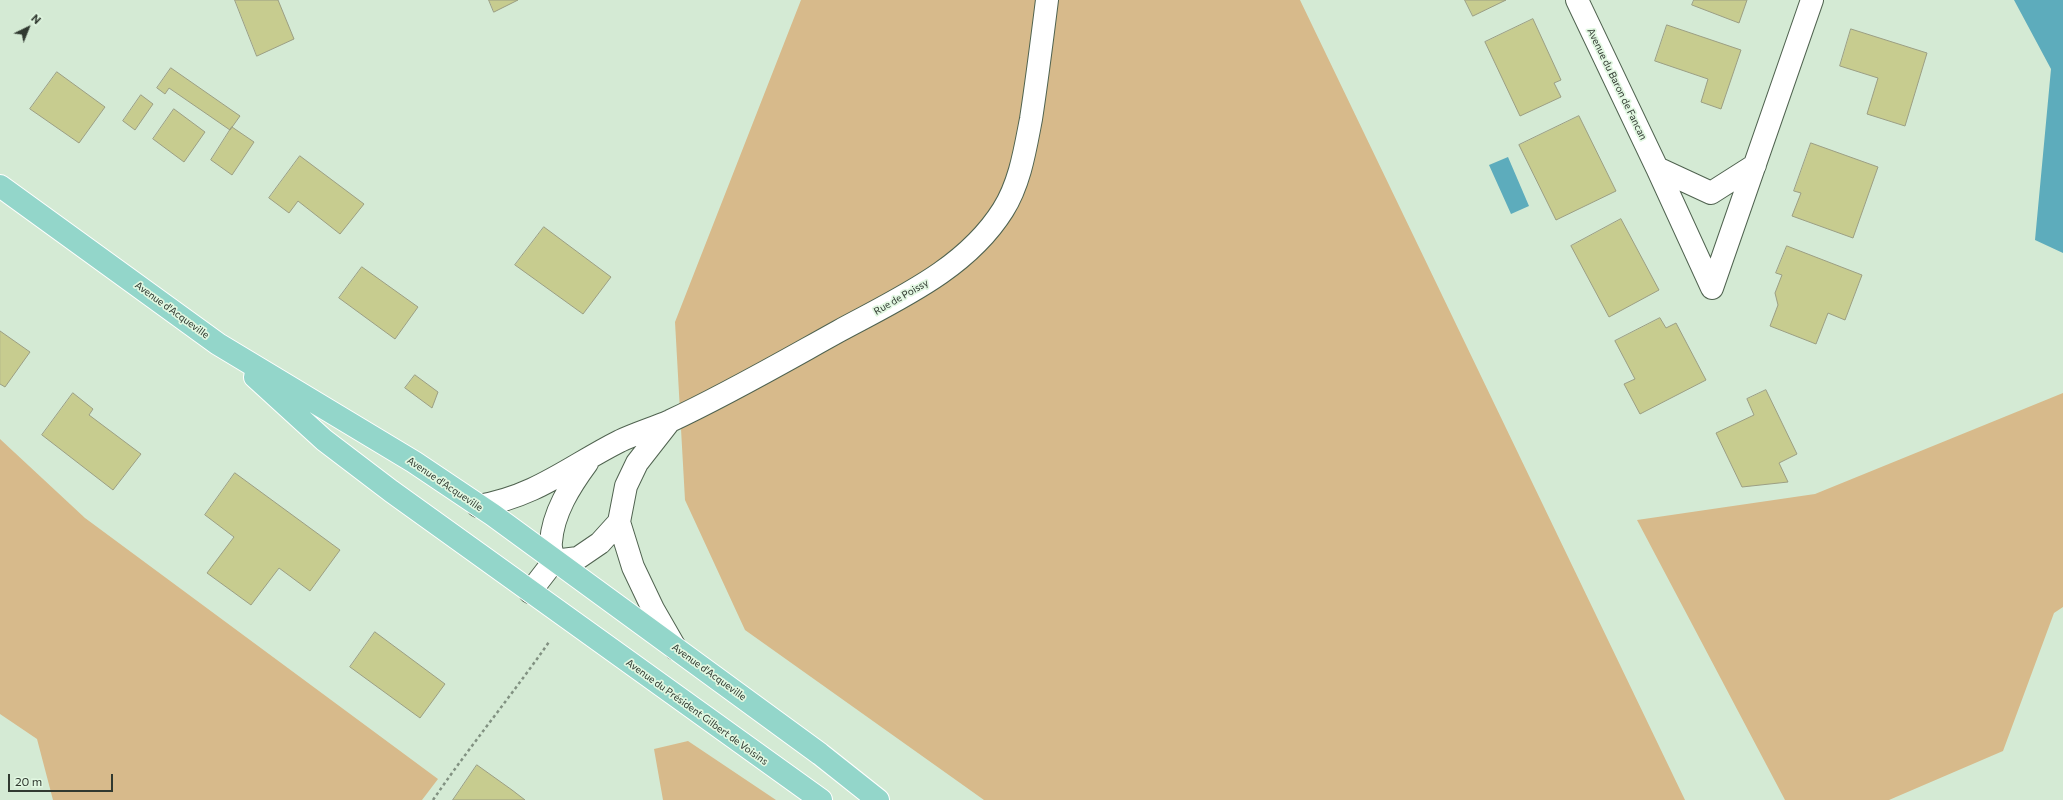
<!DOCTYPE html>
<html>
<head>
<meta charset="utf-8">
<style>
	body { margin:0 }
	#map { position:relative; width:2063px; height:800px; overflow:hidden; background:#d4ead4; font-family:Commissioner,sans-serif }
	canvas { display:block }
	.north { position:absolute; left:8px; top:8px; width:40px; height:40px; -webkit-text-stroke:3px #e1f7e1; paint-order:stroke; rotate:43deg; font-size:11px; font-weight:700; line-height:16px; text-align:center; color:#303930 }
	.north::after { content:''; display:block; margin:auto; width:14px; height:18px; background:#303930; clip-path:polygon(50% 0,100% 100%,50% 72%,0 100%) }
	.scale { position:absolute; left:8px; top:774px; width:105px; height:18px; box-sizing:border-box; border:2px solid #303930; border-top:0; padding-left:5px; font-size:12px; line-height:14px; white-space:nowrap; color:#303930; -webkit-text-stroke:3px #e1f7e1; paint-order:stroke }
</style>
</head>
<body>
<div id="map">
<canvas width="2063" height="800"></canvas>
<div class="north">N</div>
<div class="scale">20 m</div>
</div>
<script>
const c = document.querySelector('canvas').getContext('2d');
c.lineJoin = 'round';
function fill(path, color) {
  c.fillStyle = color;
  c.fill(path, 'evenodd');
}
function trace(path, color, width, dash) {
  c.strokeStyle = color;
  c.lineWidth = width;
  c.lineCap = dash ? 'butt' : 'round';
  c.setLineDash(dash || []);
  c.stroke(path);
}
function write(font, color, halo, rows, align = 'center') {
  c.font = font + ' Commissioner,sans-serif';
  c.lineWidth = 3.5;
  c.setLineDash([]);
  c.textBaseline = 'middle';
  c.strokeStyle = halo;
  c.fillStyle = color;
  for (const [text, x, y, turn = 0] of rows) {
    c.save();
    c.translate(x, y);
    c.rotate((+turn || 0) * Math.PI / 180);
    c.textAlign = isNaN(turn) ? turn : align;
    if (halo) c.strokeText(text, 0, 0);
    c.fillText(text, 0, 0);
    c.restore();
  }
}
fill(new Path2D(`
	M801,0H1300L1685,800H984L745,630L685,500L675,322Z
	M2063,393V607L2054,613L2003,751L1889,800H1785L1637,520L1815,494Z
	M0,439L85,518L438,779L422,800H53L37,739L0,714Z
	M688,741L776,800H663L654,749Z`), '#d7ba8b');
fill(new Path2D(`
	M2014,0H2063V253L2035,240L2051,69Z
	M1508,157L1529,206L1511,214L1489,165Z`), '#5dacbc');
const building = new Path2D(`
	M235,0H278L294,39L257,56Z
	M489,0H518L494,12Z
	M1465,0H1506L1473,16Z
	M1694,0H1747L1739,23L1692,5Z
	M1533,19L1561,80L1554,83L1561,97L1520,116L1485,42Z
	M1667,25L1741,50L1721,109L1701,102L1708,79L1655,61Z
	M1851,29L1927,53L1905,126L1867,114L1878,78L1840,66Z
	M171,68L240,116L230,130L169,88L165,94L157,88Z
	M57,72L105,107L79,143L30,109Z
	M141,95L153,104L135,130L123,121Z
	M174,109L205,132L184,162L153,139Z
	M1579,116L1616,191L1556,220L1519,145Z
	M232,127L254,142L232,175L211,160Z
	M1811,143L1878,167L1853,238L1792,216L1801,193L1794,191Z
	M300,156L364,204L340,234L298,201L289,213L269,198Z
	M1621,219L1659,290L1609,317L1571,246Z
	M544,227L611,277L583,314L515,265Z
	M1787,246L1862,275L1845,320L1828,313L1816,344L1770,326L1778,305L1775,293L1782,275L1776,273Z
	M362,267L418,307L395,339L339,298Z
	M1660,318L1666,328L1676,323L1706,380L1640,414L1624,384L1635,379L1615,341Z
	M0,331L30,352L5,387L0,384Z
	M415,375L438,392L432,408L405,388Z
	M1766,390L1797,454L1779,463L1788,482L1742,487L1716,433L1754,415L1747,399Z
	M73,393L93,409L89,415L141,454L113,490L42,435Z
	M235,473L340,550L310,591L279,568L251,605L207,573L234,537L205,515Z
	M375,632L445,684L420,718L350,667Z
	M477,765L512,790L525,800H453Z`);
fill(building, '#c7cc8f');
trace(building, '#9b9e83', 1);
const street = new Path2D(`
	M1577,0L1657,168L1711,193L1755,165
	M1657,168L1712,288L1812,0`);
const secondary = new Path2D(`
	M669,422L637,463L626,486L619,522L633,567L653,609L676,649
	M478,506C537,496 570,466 620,441C637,433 654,428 670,421C728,394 783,362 839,331C898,299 966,269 1003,210C1020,183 1025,150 1031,119C1037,80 1042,40 1047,0
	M554,561C553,555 550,548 551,542C553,513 570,486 587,463
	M530,592L554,561L578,558L600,543L619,522`);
const primary = new Path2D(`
	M0,186L218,344L414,462L493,515L820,754L878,800
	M255,377L324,440L391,491L821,800`);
trace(street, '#506350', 24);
trace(secondary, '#506350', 24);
trace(primary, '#fff', 24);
trace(new Path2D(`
	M433,800C470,746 512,695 549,642`), '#819181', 2.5, [3, 3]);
trace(street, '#fff', 22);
trace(secondary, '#fff', 22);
trace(primary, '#93d6ca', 22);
write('10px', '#303930', '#e1f7e1', [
	["Avenue du Baron de Fancan",1617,84,64],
	["Rue de Poissy",901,297,-30],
	["Avenue d'Acqueville",172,310,36],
	["Avenue d'Acqueville",445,484,34],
	["Avenue d'Acqueville",709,672,36],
	["Avenue du Président Gilbert de Voisins",697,712,36]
]);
</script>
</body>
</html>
